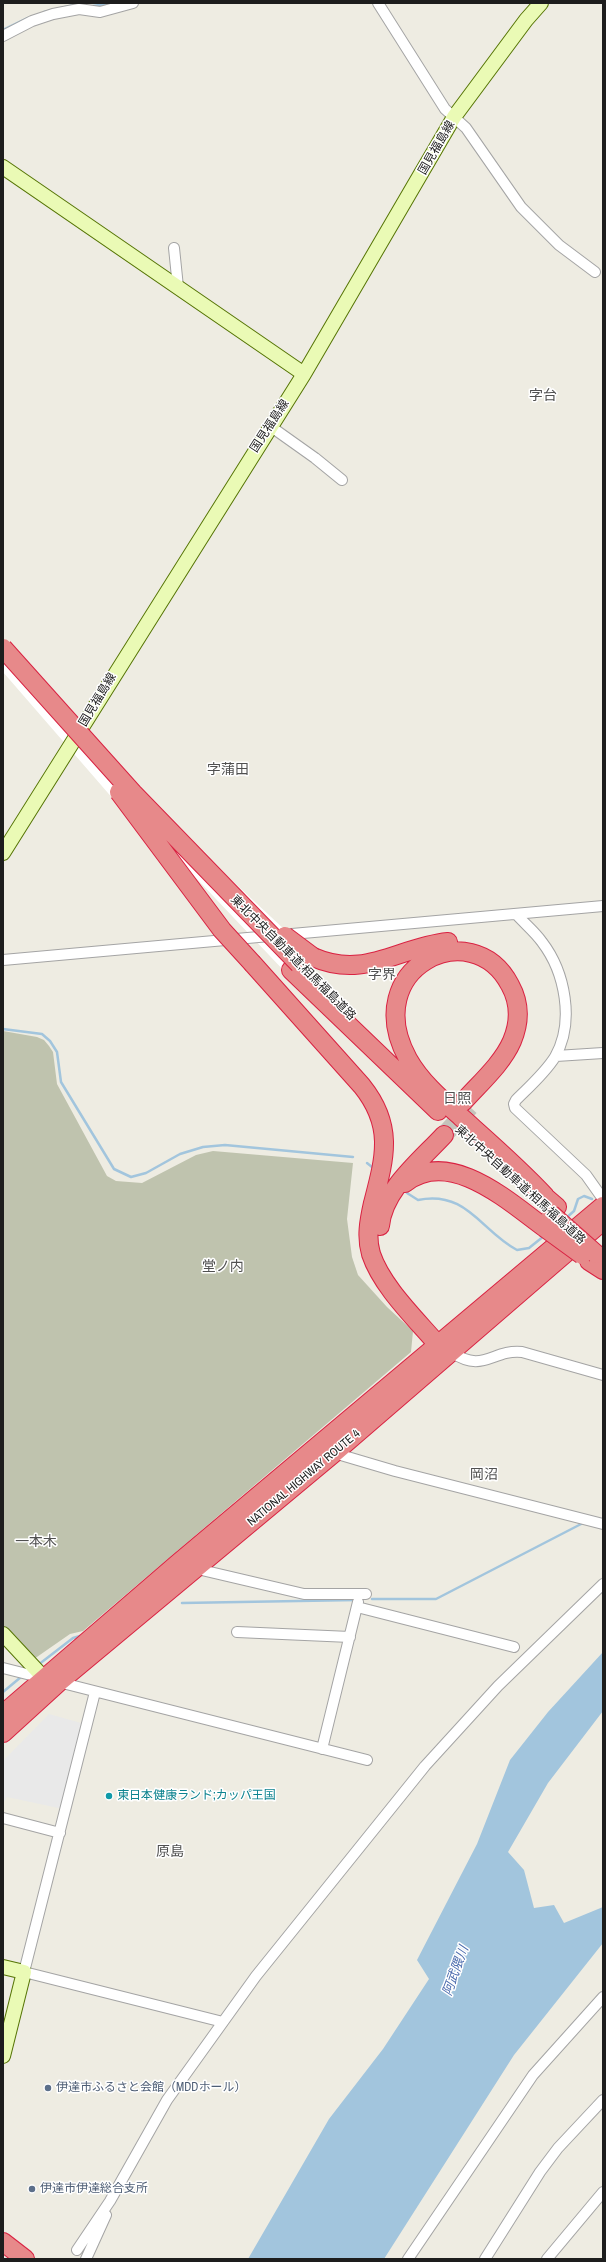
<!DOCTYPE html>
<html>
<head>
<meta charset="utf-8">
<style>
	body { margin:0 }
	#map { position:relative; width:606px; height:2262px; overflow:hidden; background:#eeece2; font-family:"Archivo Narrow",sans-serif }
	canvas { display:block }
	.frame { position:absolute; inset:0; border:4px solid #1d1d1d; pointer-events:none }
</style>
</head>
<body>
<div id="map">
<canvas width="606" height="2262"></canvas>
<div class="frame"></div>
</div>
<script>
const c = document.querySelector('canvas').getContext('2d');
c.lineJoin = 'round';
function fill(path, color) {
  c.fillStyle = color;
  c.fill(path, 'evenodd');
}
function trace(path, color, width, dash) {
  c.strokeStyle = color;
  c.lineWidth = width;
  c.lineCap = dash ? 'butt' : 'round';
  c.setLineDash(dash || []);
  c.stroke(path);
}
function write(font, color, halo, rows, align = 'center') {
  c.font = font + ' "Archivo Narrow","Noto Sans JP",sans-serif';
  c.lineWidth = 3;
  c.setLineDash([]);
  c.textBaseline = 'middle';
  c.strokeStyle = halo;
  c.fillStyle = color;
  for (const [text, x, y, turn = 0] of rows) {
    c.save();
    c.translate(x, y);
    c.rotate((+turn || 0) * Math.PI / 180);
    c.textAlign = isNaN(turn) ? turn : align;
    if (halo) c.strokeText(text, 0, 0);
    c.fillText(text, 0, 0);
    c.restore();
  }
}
fill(new Path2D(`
	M3,1031L37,1037L44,1040L49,1046L53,1052L57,1084L107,1176L116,1181L142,1183L196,1155L213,1151L353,1163L347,1219L352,1257L358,1275L387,1307L413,1331L411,1352L83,1631L70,1634L34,1659L3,1626Z`), '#bfc3ae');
fill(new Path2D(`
	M49,1714L81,1723L63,1809L7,1797L3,1803V1761Z`), '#e9e9e9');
fill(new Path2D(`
	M603,1652V1711L548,1783L508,1852L524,1870L534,1908L554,1905L564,1923L603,1907V1943L514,2055L384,2259H248L329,2119L383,2049L429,1979L417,1960L477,1844L510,1760L548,1712Z`), '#a2c5dd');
fill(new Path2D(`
	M3,642L100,751L212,862L300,944L302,962L287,974L161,841L134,823L3,672Z`), '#fff');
trace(new Path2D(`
	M93,6L112,3
	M44,12L74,5
	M3,30L28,18
	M3,1029L42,1034L50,1041L57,1052L61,1082L114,1169L131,1177L146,1173L180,1154L203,1147L225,1145L353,1157
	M367,1163L372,1167
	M407,1193L418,1200C467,1190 481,1231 517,1250L529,1248L544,1236
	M565,1219L574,1211L578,1199L584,1196L592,1199
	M372,1599H436L583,1523
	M182,1603L357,1600
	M38,1665L73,1638L80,1636
	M3,1692L21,1677`), '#a2c5dd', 2.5);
trace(new Path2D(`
	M444,1135L470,1107`), '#c4c3bb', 18, [18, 9]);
const street = new Path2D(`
	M378,3L445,109L466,128L521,207L559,245L595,272
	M3,36L32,21L53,14L79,9L100,12L133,3
	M174,248L178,287
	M270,426L315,458L342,480
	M517,915C525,924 535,932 542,942C565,972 575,1022 555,1057C545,1073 530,1086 516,1100L514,1104L515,1108L586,1175L603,1199
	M3,960L603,906
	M556,1056L603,1053
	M451,1352C484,1374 492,1349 522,1352L603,1375
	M334,1453L395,1471L603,1524
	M193,1568L304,1594H366
	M357,1607L514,1647
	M237,1632L350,1637
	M3,1668L367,1760
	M95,1692L24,1972L223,2022
	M322,1749L358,1602
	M3,1818L60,1833
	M77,2250L110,2201L167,2100L256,1976L425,1766L498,1686L603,1584
	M86,2259L106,2215
	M408,2259L533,2075L603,1997
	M485,2259L540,2172L558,2148L603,2100
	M547,2259L603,2192`);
const secondary = new Path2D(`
	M3,167L304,374
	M3,853L304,374L454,117L526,20L541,3
	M3,1634L44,1678
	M3,1967L24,1972L3,2056`);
const highway = new Path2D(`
	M313,957C365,980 398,947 448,942
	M253,964L362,1086C394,1126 385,1157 373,1203C369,1221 366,1237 371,1254C382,1287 416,1319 438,1345L448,1351
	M291,970L438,1111
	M463,1102C480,1083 502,1064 512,1041C520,1022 520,1003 510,985C472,912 358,968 408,1059C421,1082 442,1100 461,1117C490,1143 519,1168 545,1196
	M405,1183C450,1147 509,1202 545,1228
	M536,1189L557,1207
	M380,1226C383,1190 420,1161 444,1135
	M589,1261L603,1270
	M3,1714L177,1564L603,1206
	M3,1733L59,1682L334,1453L603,1221
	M3,2242L25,2259`);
trace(street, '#a4a4a4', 12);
trace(secondary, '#557404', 16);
trace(highway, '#d92242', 20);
trace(street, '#fff', 10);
trace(secondary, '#eafab5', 14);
trace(highway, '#e7898a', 18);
const highwayBridge = new Path2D(`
	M3,648L133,793L299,964
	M119,792L222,930L253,964
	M285,936L313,957
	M551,1214L596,1254
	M545,1228L582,1255`);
trace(highwayBridge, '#d92242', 20, []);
trace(highwayBridge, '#e7898a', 18);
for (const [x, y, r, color] of [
	[109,1796,4,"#0f9aa8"],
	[48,2088,4,"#5c6f8a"],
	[32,2189,4,"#5c6f8a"]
]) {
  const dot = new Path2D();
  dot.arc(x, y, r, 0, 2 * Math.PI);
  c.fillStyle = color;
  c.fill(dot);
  trace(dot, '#fff', 1.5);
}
write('12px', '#1d1d1d', '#fff', [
	["国見福島線",437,148,-60],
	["国見福島線",270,426,-57],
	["国見福島線",98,700,-59],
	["東北中央自動車道;相馬福島道路",293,958,45],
	["東北中央自動車道;相馬福島道路",520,1185,42],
	["NATIONAL HIGHWAY ROUTE 4",304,1478,-40]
]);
write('12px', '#0d838f', '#fff', [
	["東日本健康ランド;カッパ王国",117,1796]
], 'left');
write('12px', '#4e5e75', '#fff', [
	["伊達市ふるさと会館（MDDホール）",56,2088],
	["伊達市伊達総合支所",40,2189]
], 'left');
write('italic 13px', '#496aad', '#fff', [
	["阿武隈川",456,1971,-70]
]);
write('14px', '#505050', '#fff', [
	["字台",543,396],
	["字蒲田",228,770],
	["字界",382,975],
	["日照",457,1099],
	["堂ノ内",223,1267],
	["岡沼",484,1475],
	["一本木",36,1542],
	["原島",170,1852]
]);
</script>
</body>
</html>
